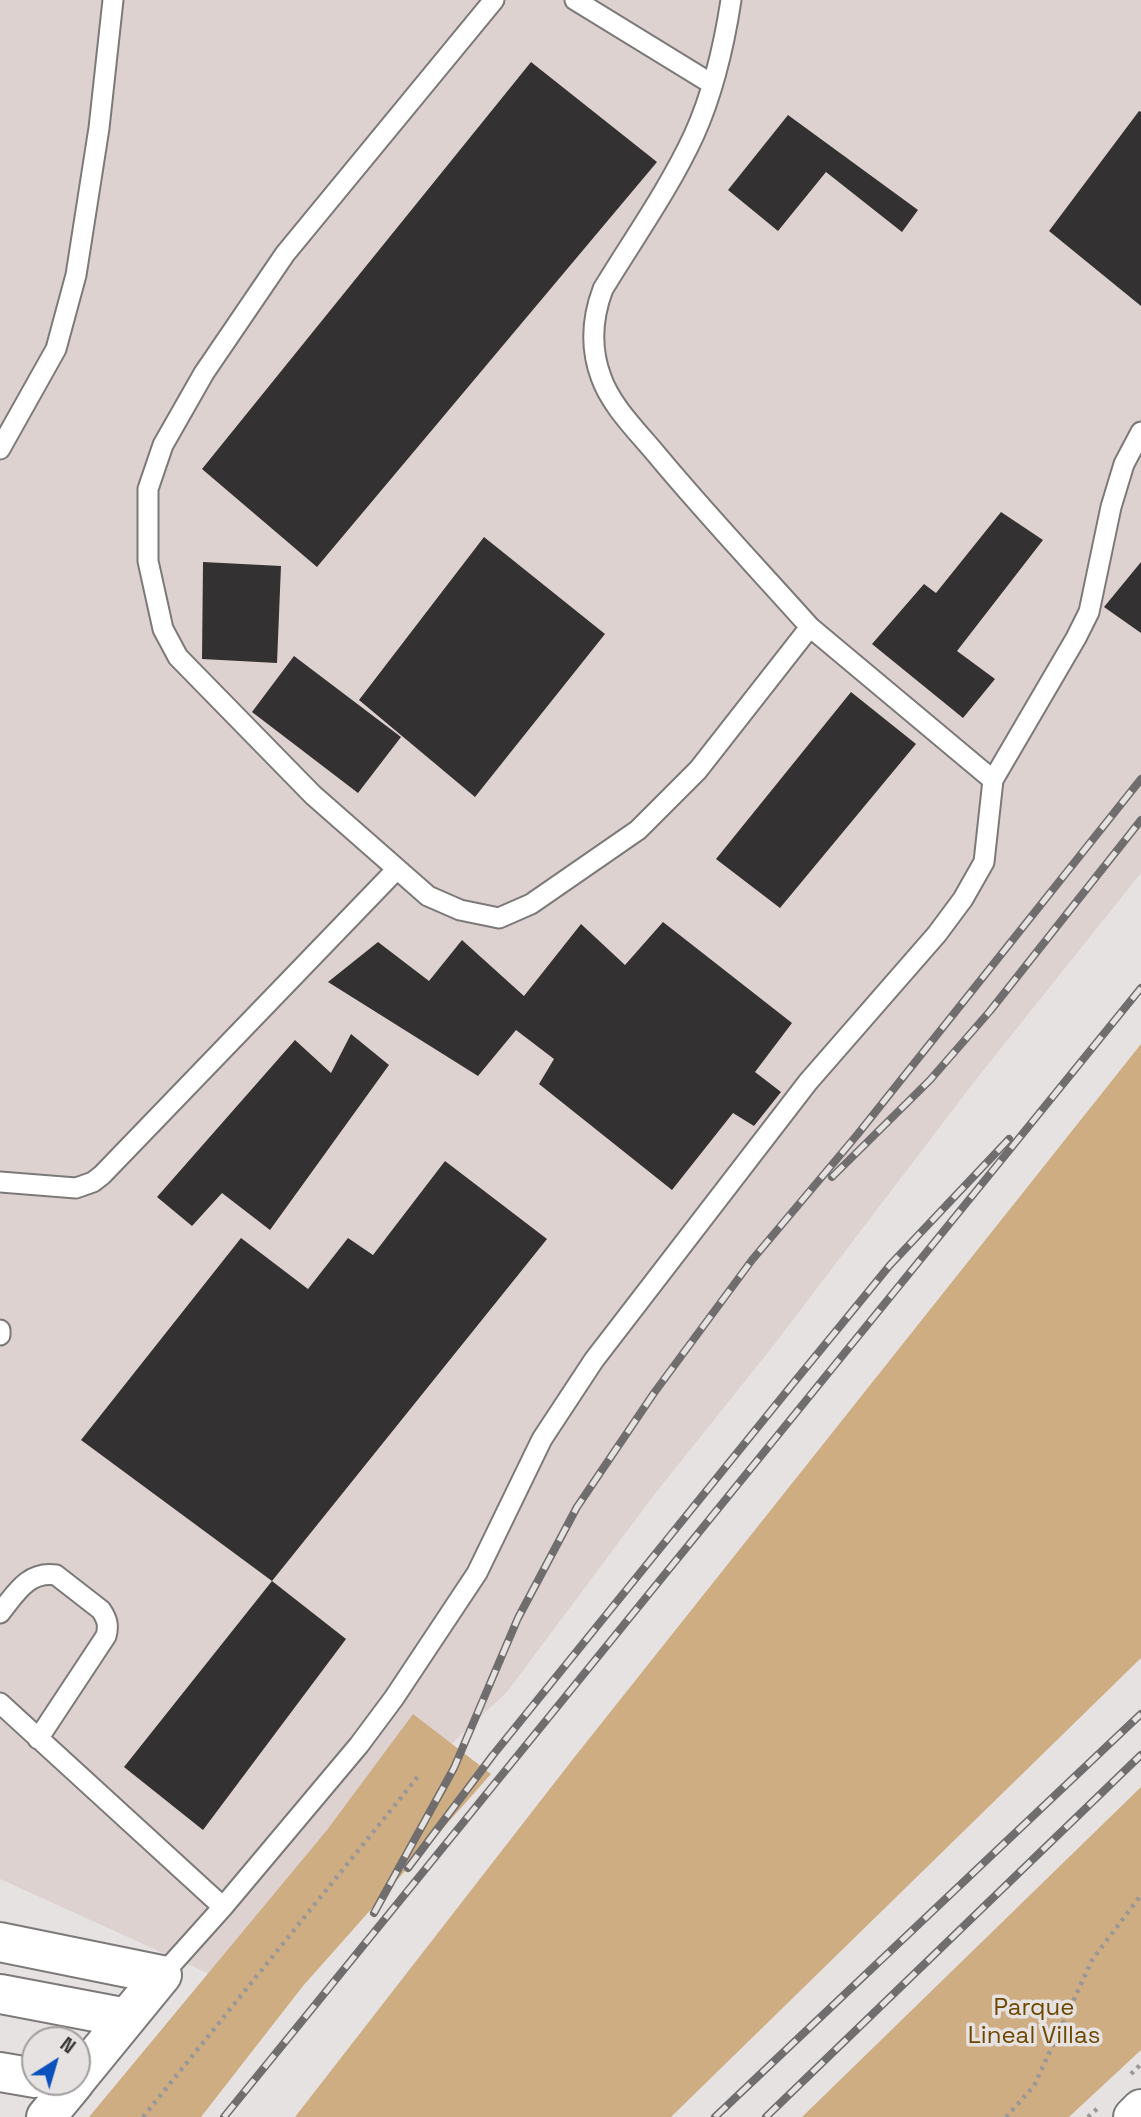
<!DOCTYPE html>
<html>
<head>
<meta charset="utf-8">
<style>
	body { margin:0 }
	#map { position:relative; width:1141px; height:2117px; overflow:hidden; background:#e6e2e1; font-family:"Space Grotesk",sans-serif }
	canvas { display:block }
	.north { position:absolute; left:21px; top:2026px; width:70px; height:70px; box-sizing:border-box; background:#e6e2e1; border:2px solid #a09d9d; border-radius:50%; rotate:37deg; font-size:19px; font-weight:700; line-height:28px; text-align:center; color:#373636 }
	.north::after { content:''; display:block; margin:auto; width:24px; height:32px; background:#0b52bc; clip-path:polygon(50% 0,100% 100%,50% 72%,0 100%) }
</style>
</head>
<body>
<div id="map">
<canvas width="1141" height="2117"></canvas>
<div class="north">N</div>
</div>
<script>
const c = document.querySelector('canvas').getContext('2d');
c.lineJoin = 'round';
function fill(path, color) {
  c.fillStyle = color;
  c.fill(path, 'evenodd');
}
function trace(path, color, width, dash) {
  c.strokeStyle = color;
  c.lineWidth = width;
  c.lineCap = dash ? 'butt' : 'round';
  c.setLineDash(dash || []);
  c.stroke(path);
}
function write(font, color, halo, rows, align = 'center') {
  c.font = font + ' "Space Grotesk",sans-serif';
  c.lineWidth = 7;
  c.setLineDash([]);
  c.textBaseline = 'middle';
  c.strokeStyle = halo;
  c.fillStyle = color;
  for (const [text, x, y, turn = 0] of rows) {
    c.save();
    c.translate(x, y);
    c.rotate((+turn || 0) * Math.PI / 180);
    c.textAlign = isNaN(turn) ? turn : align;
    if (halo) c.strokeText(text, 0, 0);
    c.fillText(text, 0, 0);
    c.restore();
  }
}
fill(new Path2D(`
	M0,0H1141V873L974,1082L773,1346L654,1495L507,1692L344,1845L238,1987L0,1879Z`), '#ded2d1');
fill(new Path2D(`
	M1141,1044V1658L671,2117H295L573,1759Z
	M413,1714L491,1774L303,1986L201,2117H89L327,1830Z
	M1141,1787V2050L1069,2117H802Z`), '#cfad83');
fill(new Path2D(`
	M531,62L657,162L317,567L202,469Z
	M1139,111L1141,112V306L1049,231Z
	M788,115L918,210L902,232L826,172L778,231L728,190Z
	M1001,512L1043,540L957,651L995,679L963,718L872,644L924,584L936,593Z
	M484,537L605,634L475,797L359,700Z
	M203,562L281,566L277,663L202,659Z
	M1141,562V633L1104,607Z
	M294,656L401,737L358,793L252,712Z
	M851,692L916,744L780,908L716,859Z
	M663,922L792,1023L755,1072L781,1092L754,1126L733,1113L672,1190L539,1084L554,1059L516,1030L478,1076L328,982L378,942L429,981L462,940L524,996L581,924L625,965Z
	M351,1034L389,1065L270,1230L222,1193L192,1226L157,1197L295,1040L331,1073Z
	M445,1161L547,1239L272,1581L81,1440L241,1238L308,1289L348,1238L373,1255Z
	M272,1581L346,1639L203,1830L124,1767Z`), '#343132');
const lane = new Path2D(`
	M575,0L712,84
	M731,0C724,46 713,93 694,135C669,189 634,238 603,289C592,318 590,347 601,377C611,406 638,432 657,455C706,514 759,570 810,627
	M0,449L56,349L76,275L99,128L113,0
	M993,780L1076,638L1089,612L1111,507L1124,464L1141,432
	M0,1182L76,1188L93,1182L102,1175L397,869
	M0,1330V1335
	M0,1613C16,1593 28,1571 56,1575L101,1610C107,1619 109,1625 106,1636L38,1739
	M0,1703L223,1907L359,1745L394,1698L477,1573L542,1439L594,1360L808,1082L937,934L963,899L984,862L993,780L810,627L698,770L638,830L531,904L499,918L460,910L428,896L313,795L178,657L163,629L148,561V489L163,445L204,373L285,254L494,0
	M162,1975L223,1907`);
const street = new Path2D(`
	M0,1942L162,1975L77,2079
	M0,1994L127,2018
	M0,2072L35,2078
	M46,2117L75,2082`);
const secondary = new Path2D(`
	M1133,2117L1141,2109`);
trace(lane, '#7c7979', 23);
trace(street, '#7c7979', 42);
trace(secondary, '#7c7979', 42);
trace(new Path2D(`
	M1131,2074L1141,2064
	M143,2117L420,1774
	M1006,2117L1034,2086L1092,1960L1141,1895
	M1088,2117L1098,2108`), '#9b9898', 4.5, [3.5, 5]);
trace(lane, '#fff', 19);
trace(street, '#fff', 38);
trace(secondary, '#fff', 38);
const rail = new Path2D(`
	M832,1177L930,1080L990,1011L1141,820
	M408,1868L493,1755L791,1386L890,1265L1009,1139
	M374,1913L454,1768L518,1618L577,1507L654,1393L752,1260L857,1135L1141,779
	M224,2117L1141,988
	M715,2117L1141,1714
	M766,2117L1141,1755`);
trace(rail, '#6f6d6d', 8);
trace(rail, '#e6e2e1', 5, [16]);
write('24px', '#6e4701', '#e6e2e1', [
	["Parque",1034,2008],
	["Lineal Villas",1034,2036]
]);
</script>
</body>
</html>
